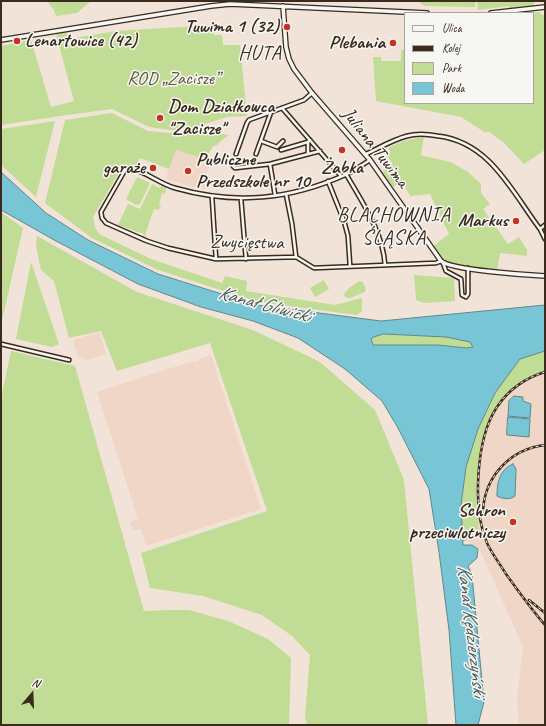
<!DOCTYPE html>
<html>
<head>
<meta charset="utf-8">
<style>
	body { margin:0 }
	#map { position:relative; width:546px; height:726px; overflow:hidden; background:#f2e3d8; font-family:Caveat,sans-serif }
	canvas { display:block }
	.frame { position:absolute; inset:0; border:2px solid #3b2a1e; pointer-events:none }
	.legend { position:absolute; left:404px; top:12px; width:130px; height:92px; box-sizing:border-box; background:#f6f6f2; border:1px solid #aba49d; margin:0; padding:5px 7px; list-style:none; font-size:12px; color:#3b2a1e }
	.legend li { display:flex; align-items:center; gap:8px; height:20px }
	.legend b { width:20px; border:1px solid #aba49d }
	.north { position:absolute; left:12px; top:674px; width:40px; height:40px; -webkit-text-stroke:3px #f6f6f2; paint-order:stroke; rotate:19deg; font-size:11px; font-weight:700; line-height:16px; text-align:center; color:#3b2a1e }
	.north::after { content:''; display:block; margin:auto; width:14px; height:18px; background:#3b2a1e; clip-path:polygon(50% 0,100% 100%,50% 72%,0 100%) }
</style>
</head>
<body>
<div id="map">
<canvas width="546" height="726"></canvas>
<div class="frame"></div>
<ul class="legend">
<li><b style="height:5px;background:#f6f6f2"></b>Ulica</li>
<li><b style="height:5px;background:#3b2a1e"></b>Kolej</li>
<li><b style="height:11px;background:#c1dc94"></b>Park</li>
<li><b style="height:11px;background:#78c5d6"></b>Woda</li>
</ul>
<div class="north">N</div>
</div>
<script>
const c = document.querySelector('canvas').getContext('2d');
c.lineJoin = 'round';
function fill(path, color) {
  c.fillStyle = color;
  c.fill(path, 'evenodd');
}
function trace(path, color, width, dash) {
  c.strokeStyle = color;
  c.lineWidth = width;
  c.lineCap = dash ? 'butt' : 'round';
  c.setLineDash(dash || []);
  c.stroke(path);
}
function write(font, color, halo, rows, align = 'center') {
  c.font = font + ' Caveat,sans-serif';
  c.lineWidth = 3;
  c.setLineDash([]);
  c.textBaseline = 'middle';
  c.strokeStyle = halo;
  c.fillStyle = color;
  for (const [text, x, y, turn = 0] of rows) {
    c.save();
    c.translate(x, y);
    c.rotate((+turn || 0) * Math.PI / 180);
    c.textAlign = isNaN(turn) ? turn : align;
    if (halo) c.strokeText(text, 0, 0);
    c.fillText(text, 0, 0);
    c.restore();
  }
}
fill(new Path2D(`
	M175,150L211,161L207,173H205V189L193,187L166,179Z
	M99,332L106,354L86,360L78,356L73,340Z
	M211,355L261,509L146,546L141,529L133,531L130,522L138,519L97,392L193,361L195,362L198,361L199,359Z
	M545,367V725H519L517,699L523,647L480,550L466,540V532L476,495L479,452L489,418L496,404L516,383Z`), '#efd6c6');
fill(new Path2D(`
	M47,1H91L77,13L56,16L54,10Z
	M418,1H475V7L424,6Z
	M477,1H534V8L509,11V6L478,10Z
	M539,12L542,15H545V150L524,164L503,142L488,131L486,133L461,117L376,101L373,57H381V61H401V50H405V103H533V13H530Z
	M213,25L214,35H222L223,45H240L247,116L227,117L193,128L170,130L149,127L112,109L60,116L1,125V46L31,40L51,107L74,101L56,34L66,32L69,39L116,31Z
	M112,113L148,131L171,133L194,131L229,135L222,140L216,146L214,145L205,159L176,150L169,169L140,158L136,166L121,169L93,217L95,227L99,234L151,259L222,283L225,276L247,281L246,291L335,305L362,298V311L357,315L258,302L158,270L92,238L45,203L65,120Z
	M55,121L36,197L1,165V129Z
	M424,137L421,155L450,162L467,171L481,184V193L490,204L483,209L508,244L519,237L527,250V256L500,253L497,272L443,263L431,248L449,234L430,194L410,196L402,181L393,187L381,172L393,164L387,156L391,152L388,148L403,141Z
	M137,177L150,183L140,204L136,205L126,199Z
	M152,184L160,188L162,184L166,186V188L165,194L162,193L159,204L161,205L159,210L154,209L144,238L143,237L144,234L118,225L128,204L140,209Z
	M1,212L23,228L1,325Z
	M37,236L137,292L253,330L320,362L375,410L404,480L428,725H307L305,716L310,655L292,636L262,615L203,596L150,588L141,553L267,511L210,343L117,371L101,331L69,338L54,281L41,270L36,246Z
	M31,262L59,344L52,347L16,339Z
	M414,275L454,278L455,301L424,303L416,300Z
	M324,280L329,289L315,297L310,288Z
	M360,281L363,282C364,285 367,289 365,292L350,298L345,297L344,294L350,287Z
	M384,334L446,337L470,342L473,347L466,348L438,345H373L371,339L374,337Z
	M11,351L75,366L144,611L170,610H189L228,621L268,639L291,658L289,725H1V399Z
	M545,351V371C474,393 475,469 479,531L466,533L467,540L463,542L461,505L466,467L478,429L495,393L520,359Z`), '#c1dc94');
const water = new Path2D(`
	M1,172L46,213L88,240L158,274L257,305L381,321L545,305V351L520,359L495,393L478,429L466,467L461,505L463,545H472L478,549L477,558L468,566L472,575L484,702L478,725H456L449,630L439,552L429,489L398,428L382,401L345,369L298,338L253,321L201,307L138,284L56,241L1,210ZM384,334L446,337L470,342L473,347L466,348L438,345H373L371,339L374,337Z
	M514,396L523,397V401L531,404L530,418L508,416L509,401Z
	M508,417L530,419L529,437L507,435Z
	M513,464L516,469L515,496C510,500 503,499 497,496C497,483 499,470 513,464Z`);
fill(water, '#78c5d6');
trace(water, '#60878c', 1);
const street = new Path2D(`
	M282,108L341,176
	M261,141L277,147L283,141
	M281,150L308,142L310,140
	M236,154L247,123L249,120L304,100L312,93
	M256,154L271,112
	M308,154V142
	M366,154C379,148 392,140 407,136C417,133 428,134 438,136C490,142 512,192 540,229L545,239
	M370,160C362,165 355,170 347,174C290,200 235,205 175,188C161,184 147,173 134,169C131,168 128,170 125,170L101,212L102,218L106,223L147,241L168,248L216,259L296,257L314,268L436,263L441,261
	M233,163V166L235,168L270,164L320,151
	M270,164L275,195
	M346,174C362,202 383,232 385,265
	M328,181L344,221L348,236L350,266
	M286,194L292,224L296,257
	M212,197L216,259
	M241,199L246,259
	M540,229L545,225
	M443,263L446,271L461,279L462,295L466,297L468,294V268
	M1,344L69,360`);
const secondary = new Path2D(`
	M283,6L286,47L289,59L294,69L312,93L370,160L441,261C451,270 527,275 545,276
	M491,13L545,7
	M1,40L211,6L230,4L427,13`);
trace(street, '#3b2a1e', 5.5);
trace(secondary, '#3b2a1e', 6);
trace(street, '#f6f6f2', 2.5);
trace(secondary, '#f6f6f2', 3.5);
const rail = new Path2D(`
	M545,372C525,378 509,389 497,407C476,438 472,509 487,543C492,554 500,564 506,574C519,592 531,609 545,625
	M483,512C484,477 510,449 545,445
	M529,600L545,613`);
trace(rail, '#3b2a1e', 2.5);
trace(rail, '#f6f6f2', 1, [3]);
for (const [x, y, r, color] of [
	[287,27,4,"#c8321e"],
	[17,41,4,"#c8321e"],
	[393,43,4,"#c8321e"],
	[160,118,4,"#c8321e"],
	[342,150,4,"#c8321e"],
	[153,168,4,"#c8321e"],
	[188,171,4,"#c8321e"],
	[516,221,4,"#c8321e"],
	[513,522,4,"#c8321e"]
]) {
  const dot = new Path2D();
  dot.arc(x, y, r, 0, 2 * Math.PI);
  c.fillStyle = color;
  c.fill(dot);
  trace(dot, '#f6f6f2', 1.5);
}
write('bold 19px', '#3b2a1e', '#f6f6f2', [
	["Tuwima 1 (32)",279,27],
	["Lenartowice (42)",25,41,"left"],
	["Plebania",385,43],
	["Dom Działkowca",168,107,"left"],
	["\"Zacisze\"",168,129,"left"],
	["Publiczne",196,160,"left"],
	["Przedszkole nr 10",196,182,"left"],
	["garaże",145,168],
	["Żabka",342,168,"center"],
	["Markus",508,221],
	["Schron",505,511],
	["przeciwlotniczy",505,533]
], 'right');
write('19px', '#5c563c', '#f6f6f2', [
	["ROD „Zacisze”",173,79]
]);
write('19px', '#3b2a1e', '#f6f6f2', [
	["Juliana Tuwima",375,148,52],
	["Zwycięstwa",247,243,1]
]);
c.letterSpacing = '1px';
write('20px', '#3b2a1e', '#f6f6f2', [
	["HUTA",260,54],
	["BLACHOWNIA",394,216],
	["ŚLĄSKA",394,239]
]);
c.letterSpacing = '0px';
write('italic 20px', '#4d5855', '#f6f6f2', [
	["Kanał Gliwicki",264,305,15],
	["Kanał Kędzierzyński",471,631,83]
]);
</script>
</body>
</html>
